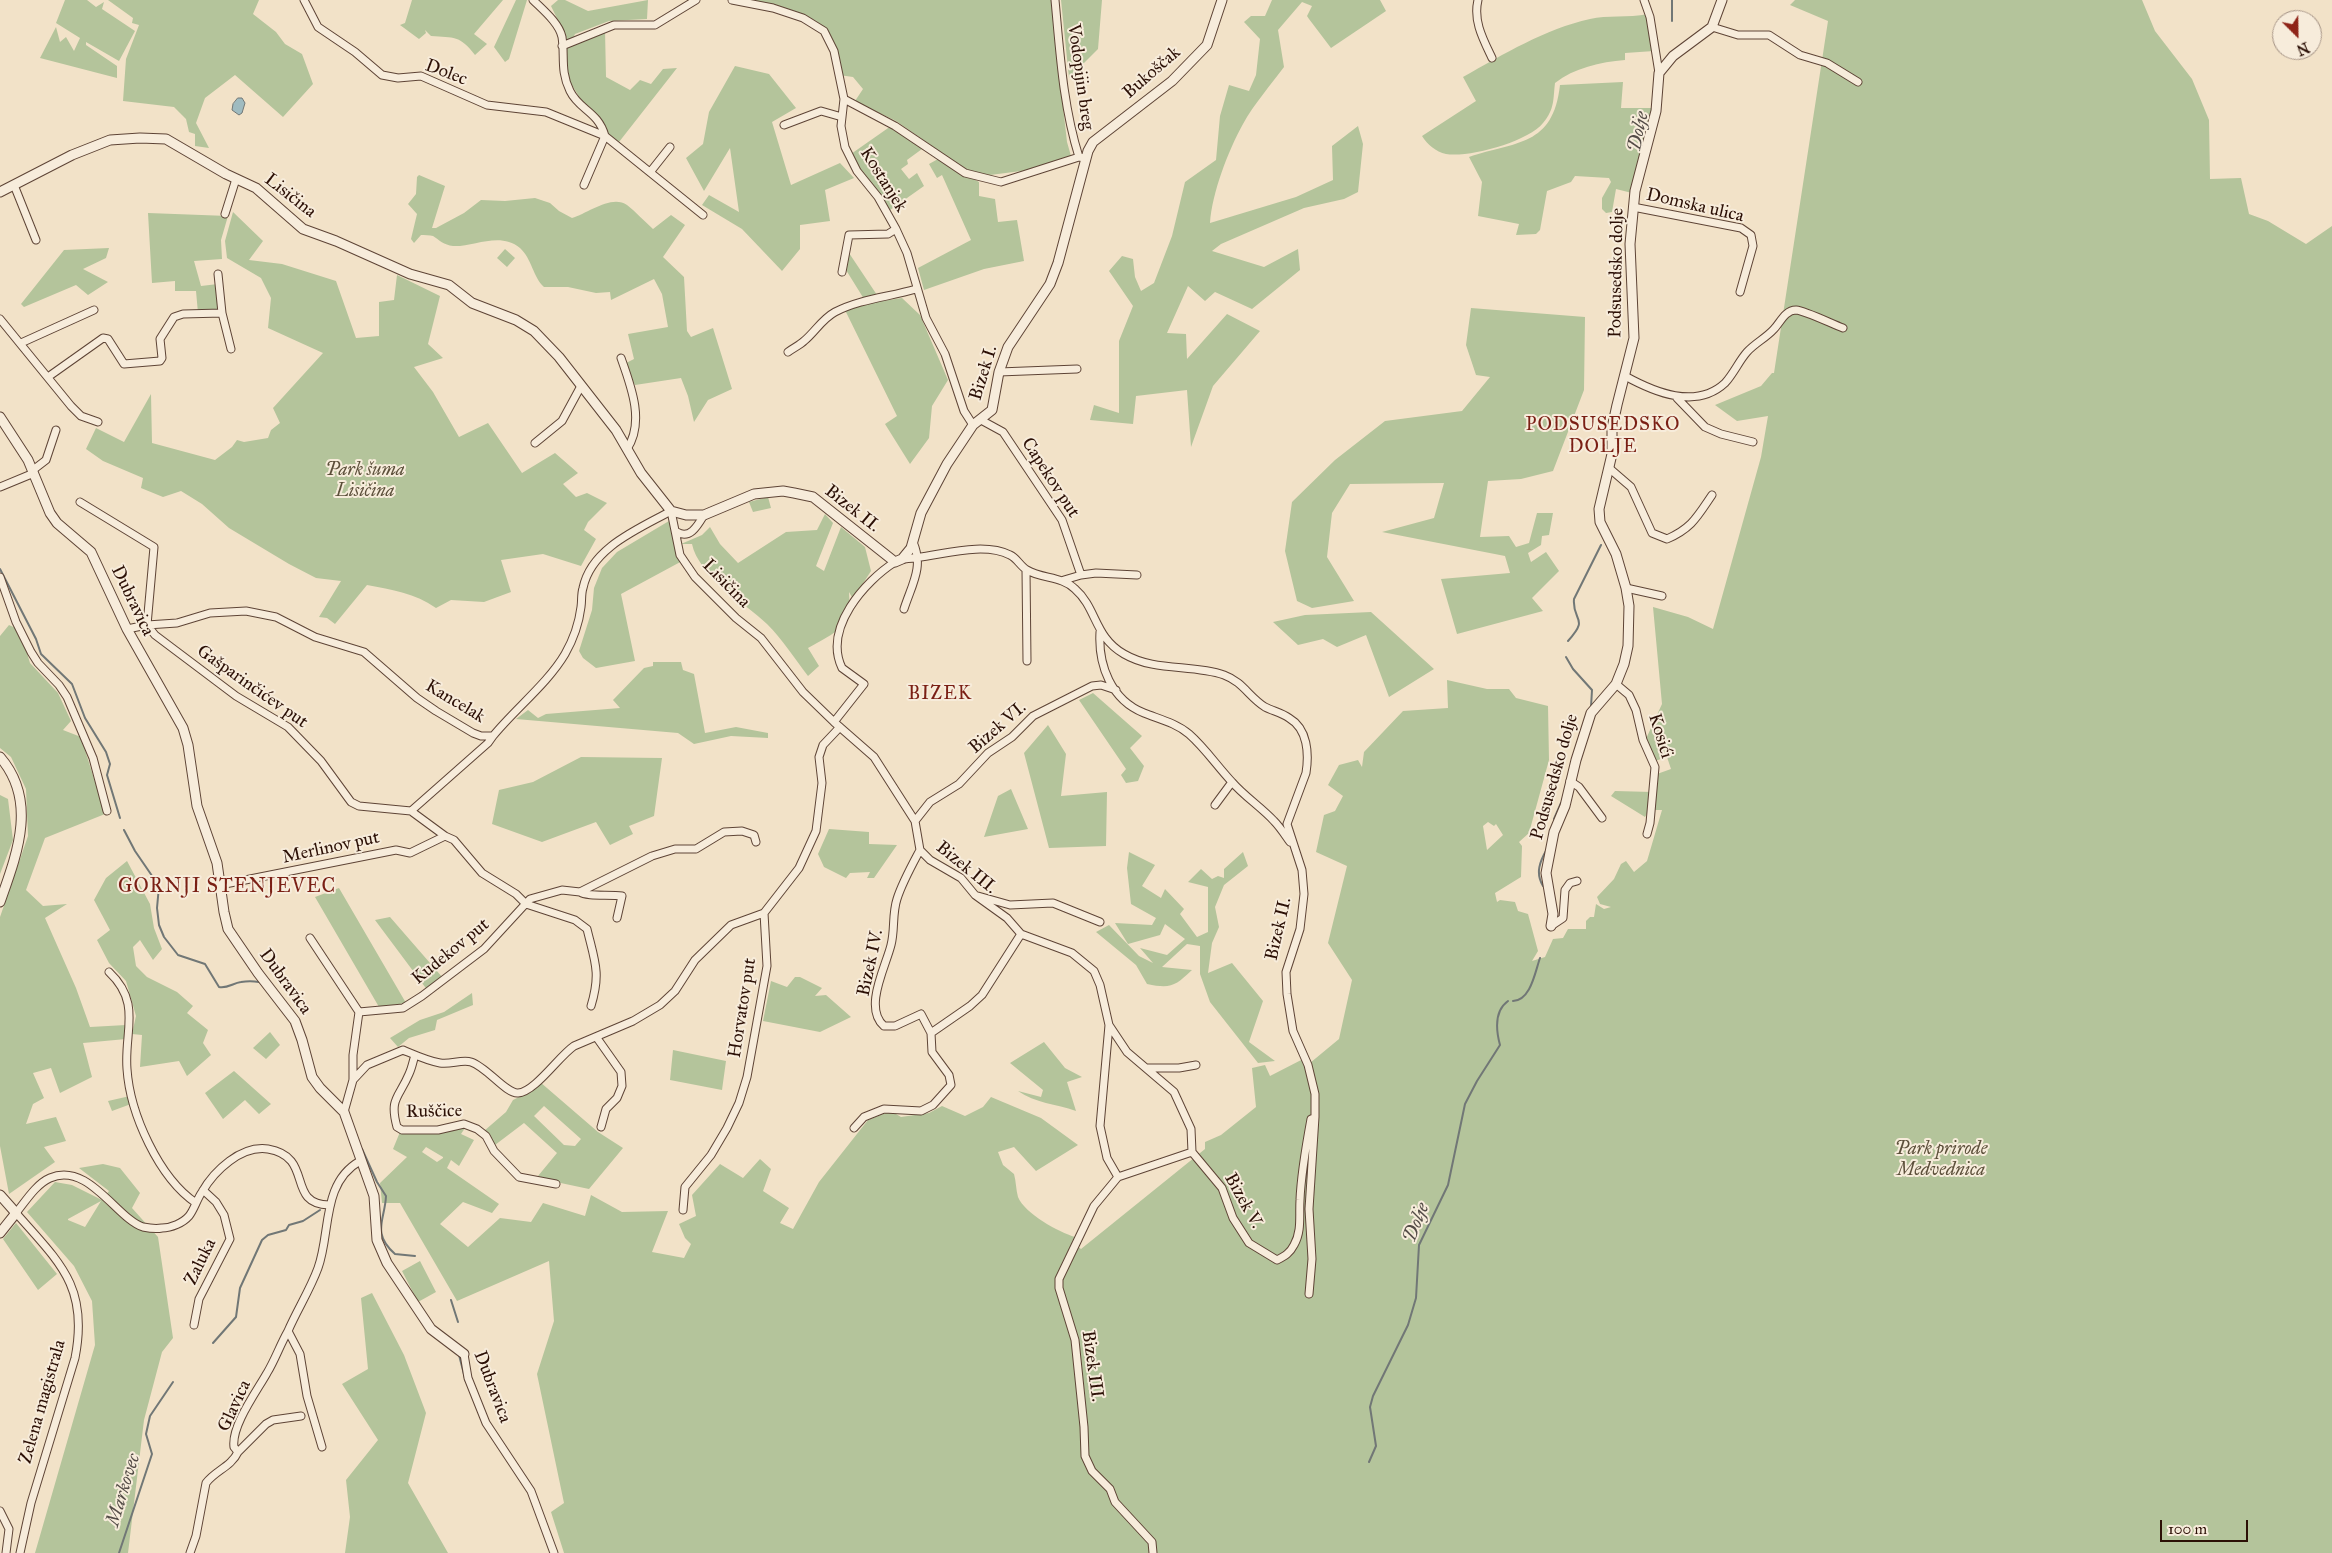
<!DOCTYPE html>
<html>
<head>
<meta charset="utf-8">
<style>
	body { margin:0 }
	#map { position:relative; width:2332px; height:1553px; overflow:hidden; background:#f2e2c8; font-family:"IM FELL Great Primer",serif }
	canvas { display:block }
	.north { position:absolute; left:2272px; top:10px; width:50px; height:50px; box-sizing:border-box; background:#f7ecdb; border:1px solid #a69486; border-radius:50%; rotate:157deg; font-size:14px; font-weight:700; line-height:20px; text-align:center; color:#2c1006 }
	.north::after { content:''; display:block; margin:auto; width:18px; height:22px; background:#8f2418; clip-path:polygon(50% 0,100% 100%,50% 72%,0 100%) }
	.scale { position:absolute; left:2160px; top:1520px; width:88px; height:22px; box-sizing:border-box; border:2px solid #2c1006; border-top:0; padding-left:6px; font-size:15px; line-height:18px; white-space:nowrap; color:#2c1006; -webkit-text-stroke:4px #f7ecdb; paint-order:stroke }
</style>
</head>
<body>
<div id="map">
<canvas width="2332" height="1553"></canvas>
<div class="north">N</div>
<div class="scale">100 m</div>
</div>
<script>
const c = document.querySelector('canvas').getContext('2d');
c.lineJoin = 'round';
function fill(path, color) {
  c.fillStyle = color;
  c.fill(path, 'evenodd');
}
function trace(path, color, width, dash) {
  c.strokeStyle = color;
  c.lineWidth = width;
  c.lineCap = dash ? 'butt' : 'round';
  c.setLineDash(dash || []);
  c.stroke(path);
}
function write(font, color, halo, rows, align = 'center') {
  c.font = font + ' "IM FELL Great Primer",serif';
  c.lineWidth = 4;
  c.setLineDash([]);
  c.textBaseline = 'middle';
  c.strokeStyle = halo;
  c.fillStyle = color;
  for (const [text, x, y, turn = 0] of rows) {
    c.save();
    c.translate(x, y);
    c.rotate((+turn || 0) * Math.PI / 180);
    c.textAlign = isNaN(turn) ? turn : align;
    if (halo) c.strokeText(text, 0, 0);
    c.fillText(text, 0, 0);
    c.restore();
  }
}
fill(new Path2D(`
	M65,0H87L96,7L104,2L102,9L135,31L119,61L86,42V45L117,66V78L40,58L56,27L60,42L66,37L74,51L80,38L56,23Z
	M108,0H259L253,14L276,32L285,44L302,54L313,84L283,117L235,75L205,98L196,123L209,148L195,146V134L189,132L186,119L174,107L123,101L126,59L139,25L132,23L133,18Z
	M412,0H503L474,34L487,44L475,55C460,35 454,38 431,36L425,30L426,33L419,39L400,25L405,23Z
	M516,0H527L509,59L505,62L494,47Z
	M558,0H565L588,11L648,0L647,19L609,21L575,34L570,45L551,6Z
	M741,0H1051L1067,142L1071,156L1037,169L990,175L968,171L896,121L855,101L863,89L853,77L839,75C837,60 835,44 827,31C816,12 762,5 741,0Z
	M1061,0H1102L1098,49L1069,78Z
	M1272,0H1380L1386,11L1331,48L1309,19L1307,16L1312,6L1302,2L1278,30L1284,67C1270,86 1254,104 1243,124C1228,151 1212,193 1210,223L1296,197L1333,180L1332,146L1358,126L1363,144L1358,192L1344,199L1304,208L1221,244L1212,251L1264,267L1298,249L1300,270L1252,309L1215,292L1205,301L1188,286L1167,333L1186,334L1187,359L1227,314L1260,331L1213,386L1191,447L1187,390L1136,396L1133,424L1090,420L1094,405L1119,413V341L1133,306L1109,271L1122,256L1133,259L1135,277L1141,291L1154,283L1172,236L1185,182L1216,160L1220,116L1229,85L1249,91L1256,75L1260,39L1244,22L1251,16H1265Z
	M1795,0H2142L2155,31L2192,79L2209,120L2210,179L2241,178L2249,214L2268,221L2306,244L2332,226V1553H564L551,1512L564,1503L537,1374L554,1321L549,1261L457,1301L400,1203H382L380,1183L407,1157L393,1149L400,1132H439L465,1128L461,1134L474,1140L459,1166L451,1160L447,1168L499,1204L492,1213L463,1202L440,1224L468,1247L500,1218L531,1222L543,1203L585,1216L591,1195L622,1212L668,1211L652,1252L684,1258L691,1244L685,1238L679,1224L696,1216L692,1195L720,1164L743,1178L760,1159L771,1169L763,1191L789,1208L780,1223L793,1229L819,1182L868,1120L891,1111L901,1117L929,1113L942,1106L965,1116L983,1107L991,1097L1041,1118L1078,1145L1036,1171L1014,1147L998,1152L1003,1165L1014,1174C1016,1181 1016,1190 1018,1197C1025,1214 1059,1232 1075,1237L1072,1242L1081,1249L1205,1149V1142L1221,1135L1256,1107L1252,1068L1265,1065L1270,1076L1307,1057L1310,1063L1339,1039L1352,980L1328,943L1347,866L1316,852L1324,815L1335,811L1343,796L1328,785L1339,765L1358,760L1362,767L1364,752L1403,711L1448,708L1447,680L1487,689H1509L1516,698L1548,706L1549,760L1529,833L1519,842L1522,846L1521,877L1495,893L1497,902L1500,900L1515,902L1518,911L1528,914L1538,951L1532,961L1545,957L1553,939L1563,938L1568,929H1586V921L1590,917H1594L1596,904L1604,909L1611,907L1600,904L1597,897L1614,879L1621,864L1626,861L1634,872L1647,861L1662,810H1652L1657,774L1671,769L1667,757L1655,761L1645,741L1662,704L1653,607L1688,617L1713,629L1761,457L1768,416L1737,421L1715,405L1761,386L1772,373H1774L1828,21L1790,5ZM1488,822L1494,826L1496,824L1503,835L1487,850L1483,826ZM426,1147L443,1157V1158L437,1162L422,1152Z
	M1648,14L1654,51L1625,53V60C1600,62 1574,68 1555,83C1553,99 1555,109 1543,123C1528,142 1468,158 1446,154C1436,152 1427,144 1422,136L1476,101L1463,77C1504,54 1545,29 1590,19C1607,15 1628,18 1648,14Z
	M605,30L606,77L630,90L640,80L651,84L663,69L677,68L619,142L608,134L604,123L581,100L570,82L564,48Z
	M735,66L769,74L796,108L772,122L791,185L840,163L854,178L825,190L830,221L800,225V249L782,271L742,229L702,205L709,195L739,212L730,148L704,191L686,158L703,144L709,112Z
	M1623,82L1621,108H1651V115L1632,193L1616,189L1612,212L1606,213L1602,209V198L1611,182L1609,178L1575,176L1571,182L1547,191L1540,230L1536,234L1516,235L1519,224L1478,216L1482,182L1469,157C1516,141 1553,147 1560,85Z
	M891,126L922,149L907,160L908,164L901,169L909,179L917,173L924,186L890,210L860,170L851,154Z
	M938,159L979,182V196L995,199L998,222L1017,220L1024,261L984,269L924,290L918,268L971,240L942,175L937,178L929,164Z
	M419,175L445,186L432,228H436L464,213L481,200L505,201L535,198L550,203L559,211L572,218C588,213 612,194 627,205C636,212 644,221 653,229L671,215L685,225L663,257L684,277L687,331L691,337L713,328L732,389L708,400L694,422L688,396L681,378L635,385L624,364L634,359L628,334L668,327L662,294L654,279L611,300L610,292L596,293L568,287H544C533,277 532,259 520,248C500,231 474,247 453,246C444,245 439,240 433,236C430,235 424,235 421,235L414,243L411,239L417,214L408,204L416,194L417,177Z
	M233,212L263,241L249,260L282,264L336,281L356,338L379,336V302L394,300L397,275L440,296L428,344L443,358L414,367L433,392L459,437L488,423L522,473L555,453L578,473L563,484L576,497L587,493L607,503L588,522L584,530L596,539L581,566L543,554L501,560L511,592L484,602L451,600L436,608C415,593 392,590 367,585L335,624L327,618L319,617L341,581L316,578L289,564L229,528L202,504L181,491L163,497L141,488L143,478L103,461L86,449L96,428L124,442L151,394L152,443L215,460L232,447L237,440L244,442L268,438L271,430L280,423L273,408L323,353L268,328L271,298L261,278L227,258L225,241Z
	M148,213L228,216L221,240L222,259L194,261L201,286L218,284L223,309L198,313L196,291H175V281L152,283Z
	M109,248L106,258L83,269L108,282L88,295L76,285L24,307L21,304L64,250Z
	M505,249L515,258L507,267L497,258Z
	M847,250L877,295L864,299L846,270Z
	M902,298L920,315L948,380L932,406L929,438L910,464L885,424L897,416L845,310L862,304Z
	M1471,308L1585,317L1584,390L1553,471L1521,479L1488,481L1480,537L1509,536L1516,547L1529,543L1537,513H1553L1549,535L1542,536L1541,545L1528,553L1531,562L1546,552L1559,571L1532,598L1543,611L1457,634L1441,579L1510,573L1505,556L1382,532L1434,518L1444,483L1350,484L1332,513L1327,557L1354,601L1312,608L1297,601L1285,551L1292,502L1335,460L1385,421L1462,411L1490,377L1476,375L1466,345Z
	M768,497L771,508L753,512L749,502Z
	M825,514L833,523L816,566L824,571L841,527L865,547L871,571L853,599L849,592C852,628 836,632 808,648L819,666L808,676C795,659 782,639 767,624C745,603 698,575 692,544H681L702,535L710,527L720,544L738,563L786,532L817,530Z
	M669,521L684,560L621,594L635,661L596,668L583,658L579,651L592,610L594,588L602,568L617,552Z
	M1371,612L1434,669L1389,697L1366,635L1337,647L1323,639L1298,645L1273,622L1305,615Z
	M9,625L20,630L30,663L58,693L71,721L63,730L81,737L105,814L45,838L26,890L43,906L67,904L45,918L76,988L90,1027L126,1025V1039L83,1043L92,1077L60,1093L51,1068L33,1073L44,1098L33,1104L26,1124L56,1117L66,1141L44,1147L55,1162L9,1194L0,1146V917L28,836L26,789L11,757L0,748V636Z
	M653,662H681L683,670L694,674L705,733L736,727L768,733V738L731,736L694,744L678,733L516,719L528,710L538,718L546,714L620,708L613,700L644,668L653,666Z
	M1093,693L1142,736L1130,748L1144,766L1138,781L1126,783L1121,775L1126,769L1079,700Z
	M1048,725L1066,754L1061,796L1107,792L1106,846L1049,848L1024,753Z
	M581,757L662,758L654,816L629,826L633,834L610,845L596,822L542,842L492,824L499,790L533,782Z
	M1011,789L1028,829L984,837L998,796Z
	M1615,791L1652,792L1649,810L1645,817L1611,796Z
	M0,795L8,799L13,840L0,874Z
	M829,829L869,832V844L897,845L874,878H867L870,872L850,873L846,878L824,867L818,854Z
	M1129,852L1155,865L1142,886L1161,898L1165,889L1184,909L1180,914L1197,937L1208,932V887L1188,882L1201,869L1212,879L1218,876L1224,878V869L1243,852L1248,866L1224,885L1215,907L1219,927L1212,943L1208,973L1232,963L1263,1001L1249,1042L1275,1061L1258,1063L1210,1002L1200,974V946L1187,944L1162,967L1192,970C1175,986 1171,989 1147,984L1136,965L1096,932L1109,925L1139,956L1153,963L1140,948L1167,955L1185,939L1165,924L1160,935L1128,944L1115,923L1152,925L1156,918L1131,904L1127,868Z
	M127,861L150,904L154,928L162,949L153,960L140,940L133,947L136,966L147,977L177,992L193,1006L187,1013L208,1030L203,1043L211,1055L187,1076L179,1061L140,1067L142,1035L132,1034L136,1016L126,981L109,963L97,940L110,930L94,900L106,878Z
	M339,888L406,1003L379,1007L315,897Z
	M390,917L443,978L428,991L375,920Z
	M795,977H800L822,988L815,996L826,995L851,1017L820,1032L763,1021L771,981L787,987Z
	M472,993L473,1005L437,1020L435,1030L409,1038L398,1047L390,1038L420,1020L444,1012Z
	M270,1032L280,1045L266,1059L253,1048Z
	M1044,1042L1065,1068L1082,1077L1067,1082L1076,1111C1056,1104 1035,1103 1018,1091L1041,1097L1043,1090L1010,1063Z
	M673,1050L726,1061L722,1090L670,1080Z
	M234,1071L271,1104L259,1114L245,1100L223,1119L205,1093Z
	M540,1082L598,1132L623,1148L589,1189L556,1182L538,1176L557,1153L524,1123L495,1145L484,1131L506,1112L513,1100L529,1092ZM544,1106L581,1139L575,1146L564,1145L534,1116Z
	M130,1096L131,1104L112,1111L108,1101Z
	M103,1164L120,1168L140,1193L132,1208L158,1237L173,1338L162,1352L144,1420L128,1553H35L95,1345L92,1301L74,1266L27,1212L55,1182L72,1185L102,1200L109,1191L79,1168ZM101,1201L85,1227L68,1220V1219Z
	M16,1223L57,1274L38,1290L3,1239Z
	M420,1261L436,1292L418,1302L402,1271Z
	M372,1293L404,1355L426,1413L408,1483L448,1553H345L350,1517L346,1480L378,1440L342,1384L368,1369L361,1298Z`), '#b4c49b');
const water = new Path2D(`
	M238,98H242L245,103L242,113L239,115L232,110L233,104Z`);
fill(water, '#9fbbc0');
trace(water, '#717776', 1);
trace(new Path2D(`
	M1672,21V0
	M0,569L36,639L41,654L72,684L85,718L106,752L110,764L107,775L120,818
	M1568,641C1590,617 1572,622 1574,599L1601,545
	M1566,657L1573,669L1592,690L1591,707
	M1554,819L1561,803
	M124,830L135,851L159,886L157,908L159,925L164,937L178,955L205,964L219,987C227,989 233,983 241,982C247,981 253,981 259,982
	M1543,886C1535,873 1540,861 1547,849
	M1513,1001C1531,1000 1535,972 1540,958
	M362,1149L377,1182L386,1196C385,1220 371,1233 395,1254L415,1256
	M451,1300L458,1322
	M213,1343L236,1317L240,1288L262,1240L268,1235L286,1230L289,1225L303,1221L320,1210
	M459,1355L466,1382
	M1369,1462L1376,1446L1370,1407L1373,1396L1408,1325L1416,1298L1419,1245L1448,1185L1465,1104L1477,1081L1500,1045C1496,1030 1494,1011 1508,1001
	M119,1553L152,1454L146,1434L150,1416L173,1382`), '#717776', 2);
const minor = new Path2D(`
	M304,0L318,27L355,52L382,75L398,78L421,76L487,105L546,112L605,136L703,215
	M533,0C543,10 559,23 562,37C565,56 560,71 570,91C579,110 598,111 605,136L584,185
	M732,0L773,8L803,18L824,31L834,51L844,99L841,126L845,147L857,171L878,197L896,229L907,253L926,318L945,354L964,411L973,425
	M1055,0C1060,53 1063,106 1079,157
	M1478,0C1473,21 1483,39 1492,58
	M1644,0L1650,17L1659,73
	M1712,27L1738,35H1769L1800,55L1827,63L1858,82
	M562,46L614,25H655L696,0
	M844,99L895,126L965,173L1001,182L1079,157L1085,158
	M784,125L821,111L842,117
	M651,171L670,147
	M14,185L36,240
	M1633,207L1741,228L1751,235L1753,246L1740,292
	M225,214L236,179
	M842,272L849,235L888,234L896,229
	M218,274L222,313L231,349
	M0,319L71,406L81,416L98,422
	M21,343L94,310
	M788,352C793,348 800,345 804,341C815,332 822,319 835,312C860,299 889,297 916,289
	M621,358C631,386 645,422 627,449
	M999,372L1077,369
	M1625,376C1654,392 1696,410 1725,383C1734,373 1739,361 1747,352C1755,343 1766,338 1774,329C1780,323 1785,310 1796,310C1806,311 1832,324 1843,328
	M48,377L103,338L108,339L124,364L160,361L162,358L160,339L174,317L183,314L222,313
	M1677,398L1705,427L1721,434L1753,442
	M981,420L1003,432L1062,520L1081,575L1064,580
	M535,443L562,421L581,386
	M1609,468L1631,487L1652,533L1667,539C1692,528 1697,517 1712,495
	M33,470L46,460L56,430
	M0,487L34,473
	M80,502L154,547L147,625L155,635L236,696L288,727L321,761L351,802L359,806L411,811
	M677,532C690,540 698,525 704,515
	M902,559C935,558 980,540 1010,555C1017,558 1020,566 1027,570C1042,579 1062,576 1075,589C1097,608 1094,637 1124,654C1155,672 1191,664 1224,675C1243,682 1249,697 1265,707C1273,711 1282,713 1289,718C1308,729 1309,754 1306,773L1287,824L1302,870L1304,894L1300,929L1286,972L1287,994L1293,1031L1308,1065L1315,1094V1117L1309,1209L1312,1259L1309,1294
	M895,562C865,581 823,628 842,668L864,684L834,722L874,757L915,821L920,850L930,860L961,878L975,895L1007,918L1021,934L1072,953L1094,971L1100,985L1109,1025L1100,1126L1107,1158L1118,1177L1094,1206L1059,1279V1288L1075,1340L1084,1427L1085,1456L1092,1471L1110,1489L1115,1502L1152,1542L1153,1553
	M1026,570L1027,661
	M1081,575L1096,573L1137,575
	M0,577L16,622L31,652L38,663L59,685L67,697L93,758L107,811
	M1626,588L1662,596
	M904,609C912,584 924,567 913,542
	M127,629L147,625L177,623L210,613L246,611L276,617L315,637L364,652L417,698L436,711L473,733L481,736H493C515,709 548,683 565,654C573,640 579,623 581,607C582,601 581,594 583,588C591,548 638,529 671,511L680,555L695,577L736,618L761,638L803,692L834,722
	M1100,632C1098,665 1111,700 1144,713C1159,719 1176,723 1189,734C1205,748 1217,766 1232,782C1244,796 1261,807 1274,821C1280,827 1285,835 1290,842
	M1616,684L1629,695L1636,710L1643,740L1655,767L1650,823L1647,834
	M1570,781L1579,787L1602,818
	M1215,805L1232,782
	M915,821L930,802L959,784L988,753L1012,737L1033,716L1092,686L1101,685L1116,690
	M445,836L411,811L488,743L493,736
	M220,885L396,850L410,853L445,836L454,840L482,873L516,894L526,904L575,920L587,929C595,962 601,973 591,1006
	M580,892C587,897 610,894 622,896L617,918
	M978,896L1010,905L1053,903L1100,922
	M1551,926L1563,918L1565,890L1570,883L1577,881
	M310,938L359,1012
	M109,972C142,1003 124,1031 127,1069C130,1114 159,1178 196,1203
	M1109,1025L1127,1052L1174,1092L1191,1129L1192,1152L1222,1188L1233,1218L1249,1243L1277,1260C1285,1256 1290,1253 1294,1245C1302,1231 1299,1216 1300,1200C1301,1173 1306,1146 1311,1119L1314,1118
	M931,1033L970,1006L982,995L1021,934
	M597,1038L621,1072L622,1086L617,1098L606,1109L601,1127
	M415,1055C413,1061 412,1068 409,1074C399,1098 389,1098 397,1127L402,1130H438L464,1124L477,1129L486,1136L494,1151L519,1177L556,1184
	M1147,1068H1179L1196,1065
	M353,1080L367,1065L403,1050C415,1055 428,1061 440,1063C450,1065 462,1059 471,1062C487,1067 506,1094 518,1093C535,1092 559,1056 574,1046L633,1021L660,1005L675,991L695,960L731,925L764,913
	M344,1112L353,1080V1055L359,1012L403,1008L422,996L484,949L530,899L562,890L580,892L652,856L675,849H696L724,832L742,831L754,835L756,842
	M854,1128L864,1117L884,1109L921,1111L933,1105L951,1085L949,1075L932,1052L931,1033L921,1014L895,1026H884C863,1008 886,966 891,945C895,930 892,914 897,899C902,883 912,865 920,850
	M1118,1177L1192,1152
	M683,1210L685,1187L711,1155L727,1128L739,1103L747,1077L767,966L764,913L799,868L816,831L822,783L819,757L823,745L840,727
	M194,1325L199,1299L230,1239L224,1215L216,1202L203,1190
	M288,1331C280,1345 275,1360 267,1373C257,1391 231,1426 234,1447L238,1452L266,1424L273,1420L301,1416
	M464,1354L468,1378L486,1423L531,1491L554,1553
	M322,1447L307,1396L300,1354L288,1331C297,1310 310,1290 318,1268C331,1233 321,1183 360,1161
	M0,1511L9,1529L6,1553
	M20,1553L31,1503L75,1358C89,1287 60,1263 16,1213C25,1202 36,1184 50,1178C88,1161 117,1219 143,1227C148,1228 157,1229 162,1228C171,1228 183,1223 189,1216C194,1210 197,1199 202,1192C214,1171 241,1145 268,1149C315,1157 285,1204 329,1205
	M190,1553L196,1536L206,1483C216,1470 231,1467 238,1452`);
const tertiary = new Path2D(`
	M0,192L72,155L110,140L140,138L166,139L226,174L256,188L303,229L336,241L410,274L449,285L472,303L516,320L534,331L559,357L616,430L641,473L671,511L686,515H704L754,494L783,491L794,493L813,497L895,562L902,559L911,548L921,513L947,464L973,425L992,410L999,372L1008,347L1050,284L1058,263L1088,151L1093,142L1172,81L1207,45L1222,0
	M0,417L28,460L50,513L57,523L91,552L127,629L183,728L188,745L197,806L217,863L224,912L228,929L258,973L295,1021L302,1040L312,1077L320,1088L344,1112L374,1196L377,1240L387,1263L431,1329L464,1354
	M0,757C38,801 17,854 0,902
	M1551,926L1553,914L1546,873L1554,832L1565,806L1576,760L1591,713L1616,684L1624,664L1628,646L1629,606L1626,588L1616,554L1600,522L1599,509L1612,454V428L1617,405L1634,338L1630,244L1635,191L1656,111L1659,73L1673,56L1712,27L1722,0
	M0,1195L16,1213L0,1233`);
trace(minor, '#5e4436', 9);
trace(tertiary, '#5e4436', 11);
trace(minor, '#f7ecdb', 7);
trace(tertiary, '#f7ecdb', 9);
write('18px', '#2c1006', '#f7ecdb', [
	["Dolec",446,73,21],
	["Bukoščak",1152,73,-41],
	["Vodopijin breg",1080,77,82],
	["Kostanjek",883,180,58],
	["Lisičina",290,196,38],
	["Domska ulica",1695,206,13],
	["Podsusedsko dolje",1617,273,-89],
	["Bizek I.",984,373,-73],
	["Capekov put",1050,478,57],
	["Bizek II.",852,509,38],
	["Lisičina",726,584,46],
	["Dubravica",132,601,64],
	["Gašparinčićev put",252,687,35],
	["Kancelak",455,702,31],
	["Bizek VI.",998,728,-41],
	["Kosići",1660,736,73],
	["Podsusedsko dolje",1555,777,-74],
	["Merlinov put",331,848,-12],
	["Bizek III.",966,868,39],
	["Bizek II.",1279,929,-77],
	["Kudekov put",451,952,-39],
	["Bizek IV.",871,963,-78],
	["Dubravica",285,982,54],
	["Horvatov put",743,1008,-81],
	["Ruščice",434,1112,-1],
	["Bizek V.",1243,1201,61],
	["Zaluka",201,1262,-64],
	["Bizek III.",1092,1366,82],
	["Dubravica",492,1387,69],
	["Zelena magistrala",43,1402,-74],
	["Glavica",235,1406,-65]
]);
write('italic 18px', '#5c4f3a', '#f7ecdb', [
	["Park šuma",365,471],
	["Lisičina",365,492],
	["Park prirode",1941,1150],
	["Medvednica",1941,1171]
]);
write('italic 19px', '#544c47', '#f7ecdb', [
	["Dolje",1639,132,-78],
	["Dolje",1417,1223,-68],
	["Markovec",124,1490,-73]
]);
c.letterSpacing = '1px';
write('19px', '#7a1f14', '#f7ecdb', [
	["PODSUSEDSKO",1603,425],
	["DOLJE",1603,447],
	["BIZEK",940,694]
]);
c.letterSpacing = '0px';
c.letterSpacing = '1px';
write('20px', '#7a1f14', '#f7ecdb', [
	["GORNJI STENJEVEC",227,887]
]);
c.letterSpacing = '0px';
</script>
</body>
</html>
